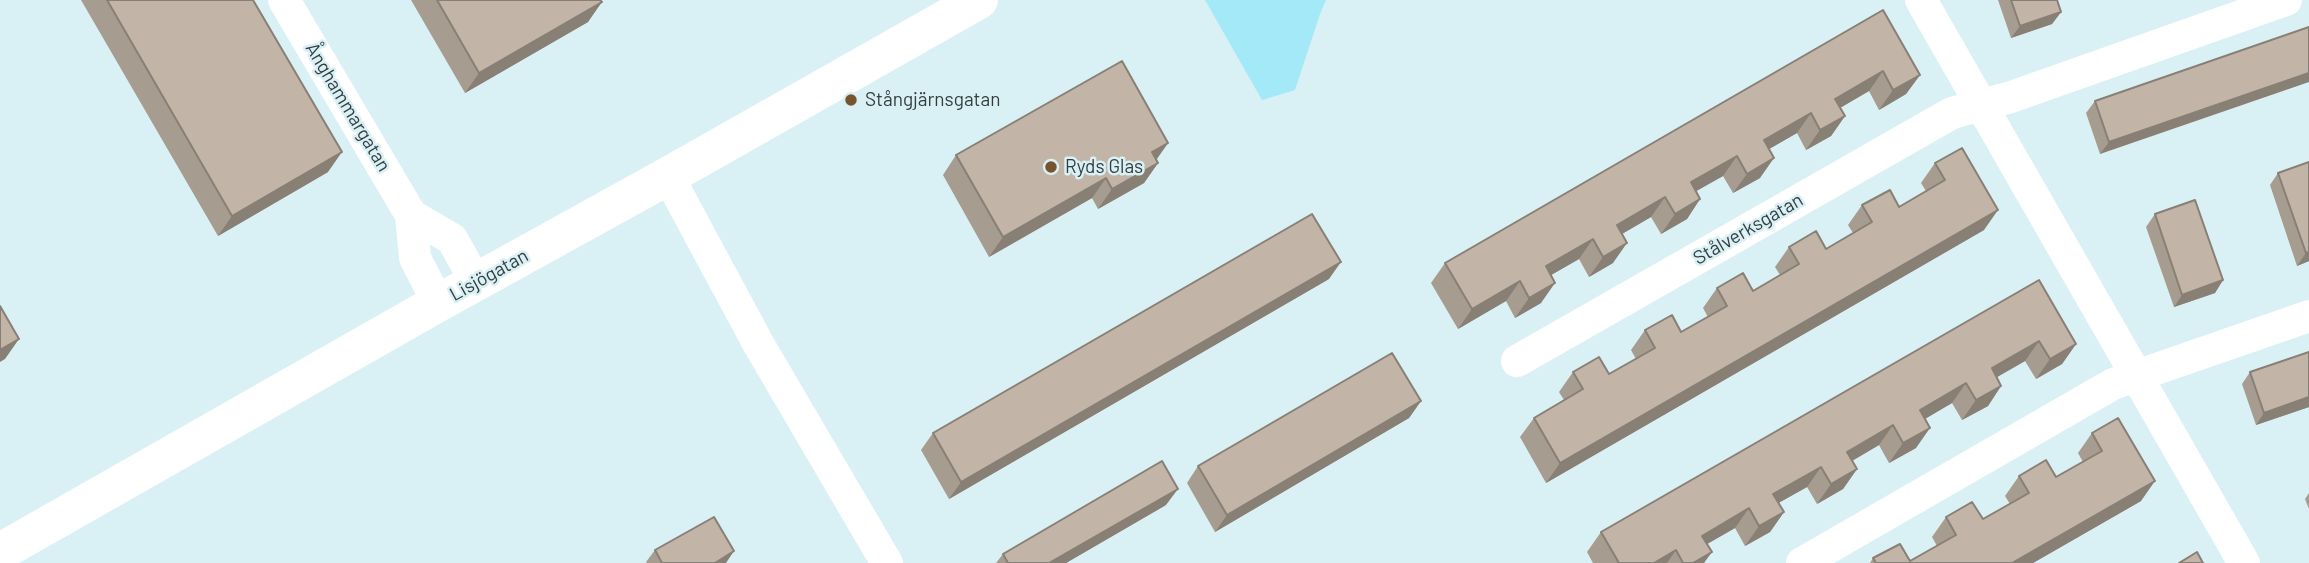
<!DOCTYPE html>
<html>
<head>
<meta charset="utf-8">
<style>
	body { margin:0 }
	canvas { display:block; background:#d9f0f5 }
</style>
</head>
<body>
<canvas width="2309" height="563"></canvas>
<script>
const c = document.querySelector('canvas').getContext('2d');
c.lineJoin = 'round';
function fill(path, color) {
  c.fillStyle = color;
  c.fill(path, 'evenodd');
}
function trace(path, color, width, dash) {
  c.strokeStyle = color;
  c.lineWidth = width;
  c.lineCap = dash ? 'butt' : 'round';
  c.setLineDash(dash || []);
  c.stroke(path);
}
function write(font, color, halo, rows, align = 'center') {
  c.font = font + ' Barlow,sans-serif';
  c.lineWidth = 5;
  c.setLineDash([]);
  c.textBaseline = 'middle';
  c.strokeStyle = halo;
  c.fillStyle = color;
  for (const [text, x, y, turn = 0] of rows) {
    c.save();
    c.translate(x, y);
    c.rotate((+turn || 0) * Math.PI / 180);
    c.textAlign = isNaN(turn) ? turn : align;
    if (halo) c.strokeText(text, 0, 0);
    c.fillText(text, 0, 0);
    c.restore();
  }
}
fill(new Path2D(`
	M1205,0H1326L1320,14L1295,90L1262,100Z`), '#a3e9f7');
trace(new Path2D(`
	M284,0L411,215L415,258L438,303
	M1921,0L2244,563
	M668,176L759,345L887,563
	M411,215L452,239L476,282
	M1517,361L1952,113L2011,97L2286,0
	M1802,563L2113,384L2309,316`), '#fff', 32);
trace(new Path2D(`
	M0,552L438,303L668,176L979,0`), '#fff', 38);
fill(new Path2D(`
	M81,0H253L328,172L218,236Z
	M411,0H600L588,22L465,93Z
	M1998,0H2057L2061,12L2052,24L2011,38Z
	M1883,10L1920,75L1906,94L1879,110L1869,91L1840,108L1845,116L1831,136L1806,150L1797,133L1769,149L1760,178L1733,193L1723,176L1696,191L1700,199L1687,219L1661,234L1651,217L1622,234L1613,263L1589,277L1579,259L1551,275L1541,303L1515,318L1506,301L1458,329L1431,283L1445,263Z
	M2309,27L2100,154L2086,113L2095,101Z
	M1168,143L1156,160L1158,163L1144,183L1098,209L1092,198L989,257L943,175L956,155Z
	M2309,162V261L2297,266L2270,185L2278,173Z
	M1935,163L1984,230L1546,483L1520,437L1534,418L1564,400L1559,392L1573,372L1609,374L1636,359L1631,350L1645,330L1681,332L1708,317L1703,308L1717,288L1753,291L1780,275L1775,267L1789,247L1826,249L1853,233L1848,225L1862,205L1899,207L1926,191L1921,183Z
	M2155,214L2223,280L2215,293L2174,307L2146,227Z
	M1329,279L949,499L921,450L933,433Z
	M2039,280L2076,344L2062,364L2036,379L2025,361L1997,377L2001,386L1988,406L1962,420L1952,403L1925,419L1916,448L1889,463L1879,445L1852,461L1857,469L1843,489L1817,504L1807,487L1778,503L1784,512L1770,532L1745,546L1735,528L1707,544L1704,563H1593L1587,552L1601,532Z
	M2309,352V407L2256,425L2242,384L2250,372Z
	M1421,401L1409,418L1215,532L1187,483L1198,466Z
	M2092,433L2141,501L2033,563H1870L1873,558L1910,561L1937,546L1932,537L1946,517L1983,519L2010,504L2005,496L2019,476L2056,477L2083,462L2078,453Z
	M2309,493V509L2305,499Z
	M1166,505L1066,563H996L1003,554Z
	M655,550L726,563H647L646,562Z`), '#a79c90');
fill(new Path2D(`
	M602,2L588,22L465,93L479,73Z
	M2061,12L2052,24L2011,38L2020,26Z
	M1883,71L1869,91L1821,119L1835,99Z
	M2309,73V82L2100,154L2109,142Z
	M1920,75L1906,94L1879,110L1893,90Z
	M1811,113L1797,133L1750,160L1764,140Z
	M1845,116L1831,136L1806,150L1820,130Z
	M1168,143L1154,163L1152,152Z
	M342,152L328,172L218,236L232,216Z
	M1737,156L1723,176L1677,202L1691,182Z
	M1774,158L1760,178L1733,193L1747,174Z
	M1158,163L1144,183L1098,209L1112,189Z
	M1106,178L1092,198L989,257L1003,237Z
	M1665,197L1651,217L1603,245L1617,225Z
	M1700,199L1687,219L1661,234L1675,214Z
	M1998,210L1984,230L1546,483L1560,463Z
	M1593,239L1579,259L1532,286L1546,266Z
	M1627,243L1613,263L1589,277L1603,257Z
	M2309,252V261L2297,266L2306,253Z
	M1341,262L1329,279L949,499L961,482Z
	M2223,280L2215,293L2174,307L2182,295Z
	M1520,281L1506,301L1458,329L1472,309Z
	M1555,283L1541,303L1515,318L1529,298Z
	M19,339L5,359L0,362V350Z
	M2039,341L2025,361L1978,388L1992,368Z
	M2076,344L2062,364L2036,379L2050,359Z
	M1966,383L1952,403L1906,430L1920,410Z
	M2001,386L1988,406L1962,420L1976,400Z
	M2309,397V407L2256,425L2264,413Z
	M1421,401L1409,418L1215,532L1227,515Z
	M1893,425L1879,445L1833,472L1847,452Z
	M1930,428L1916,448L1889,463L1903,443Z
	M1821,467L1807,487L1759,514L1773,494Z
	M1857,469L1843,489L1817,504L1831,484Z
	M2155,481L2141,501L2033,563H2012Z
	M1178,489L1166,505L1066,563H1049Z
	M1749,508L1735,528L1688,555L1702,536Z
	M1784,512L1770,532L1745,546L1759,526Z
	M1676,550L1667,563H1654Z
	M734,551L726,563H715Z
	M1712,552L1704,563H1693Z`), '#887f75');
const building = new Path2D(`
	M107,0H253L342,152L232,216Z
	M437,0H600L602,2L479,73Z
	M2011,0H2057L2061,12L2020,26Z
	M1883,10L1920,75L1893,90L1883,71L1835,99L1845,116L1820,130L1811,113L1764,140L1774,158L1747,174L1737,156L1691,182L1700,199L1675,214L1665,197L1617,225L1627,243L1603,257L1593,239L1546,266L1555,283L1529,298L1520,281L1472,309L1445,263Z
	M2309,27V73L2109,142L2095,101Z
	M1122,61L1168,143L1152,152L1158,163L1112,189L1106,178L1003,237L956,155Z
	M1962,148L1998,210L1560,463L1534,418L1583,389L1573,372L1599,357L1609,374L1655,348L1645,330L1672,315L1681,332L1727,306L1717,288L1743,273L1753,291L1799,264L1789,247L1816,231L1826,249L1872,222L1862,205L1890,190L1899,207L1945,180L1935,163Z
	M2309,162V252L2306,253L2278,173Z
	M2195,200L2223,280L2182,295L2155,214Z
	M1312,214L1341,262L961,482L933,433Z
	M2039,280L2076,344L2050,359L2039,341L1992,368L2001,386L1976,400L1966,383L1920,410L1930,428L1903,443L1893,425L1847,452L1857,469L1831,484L1821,467L1773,494L1784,512L1759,526L1749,508L1702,536L1712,552L1693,563H1683L1676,550L1654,563H1619L1601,532Z
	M0,306L19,339L0,350Z
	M2309,352V397L2264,413L2250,372Z
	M1392,353L1421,401L1227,515L1198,466Z
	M2118,418L2155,481L2012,563H1876L1873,558L1900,544L1910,561L1956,535L1946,517L1972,502L1983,519L2029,493L2019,476L2046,460L2056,477L2102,451L2092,433Z
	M1162,461L1178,489L1049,563H1008L1003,554Z
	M714,517L734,551L715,563H662L655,550Z
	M2197,552L2203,563H2179Z`);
fill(building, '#c2b5a7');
trace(building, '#887f75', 2);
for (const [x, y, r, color] of [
	[851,100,7,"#77542d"],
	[1051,167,7,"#77542d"]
]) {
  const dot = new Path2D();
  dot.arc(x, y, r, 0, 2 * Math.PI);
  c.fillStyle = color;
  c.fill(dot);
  trace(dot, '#d9f0f5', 2.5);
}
write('19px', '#343e3f', '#d9f0f5', [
	["Stångjärnsgatan",865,100],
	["Ryds Glas",1065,167]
], 'left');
write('19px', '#343e3f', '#d9f0f5', [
	["Ånghammargatan",348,107,59],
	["Stålverksgatan",1748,229,-30],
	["Lisjögatan",489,275,-29]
]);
</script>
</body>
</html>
